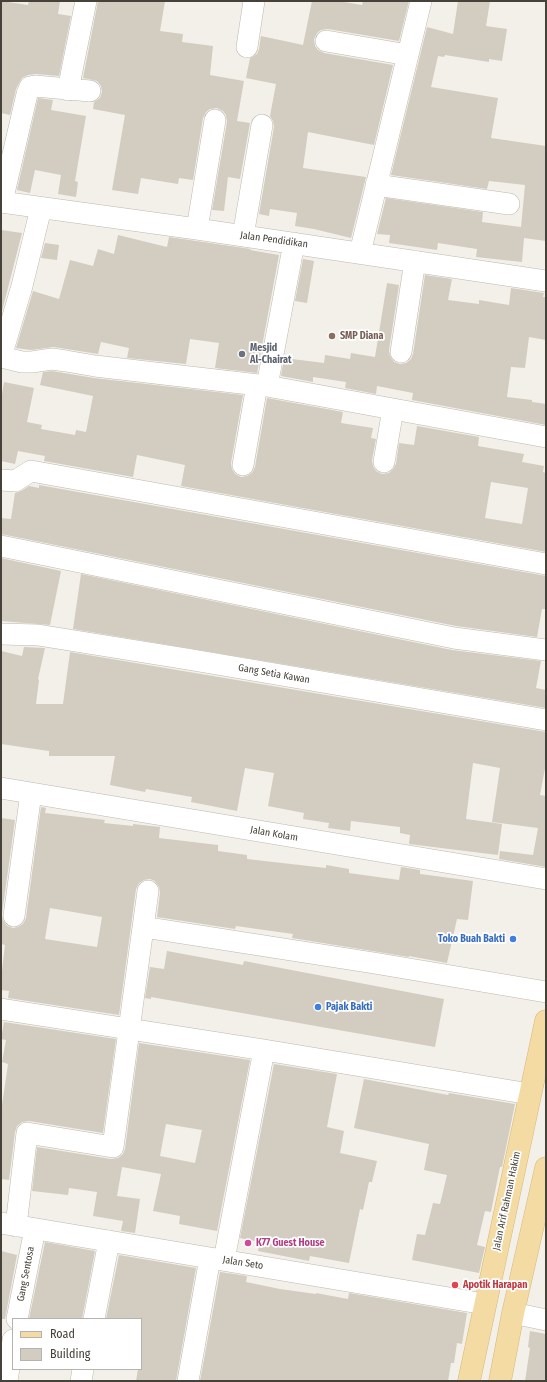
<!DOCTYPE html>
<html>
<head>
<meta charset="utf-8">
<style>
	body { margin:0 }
	#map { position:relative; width:547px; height:1382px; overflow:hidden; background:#f3f0ea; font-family:"Fira Sans Condensed",sans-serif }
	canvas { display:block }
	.frame { position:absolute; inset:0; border:2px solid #464139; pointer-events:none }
	.legend { position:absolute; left:12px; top:1318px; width:130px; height:52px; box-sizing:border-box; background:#fff; border:1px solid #b5b3b0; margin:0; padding:5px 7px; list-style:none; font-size:12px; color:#464139 }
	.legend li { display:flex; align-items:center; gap:8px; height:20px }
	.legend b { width:20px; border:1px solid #b5b3b0 }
</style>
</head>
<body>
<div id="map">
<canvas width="547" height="1382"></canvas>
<div class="frame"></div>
<ul class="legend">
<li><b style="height:5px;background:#f3dba3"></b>Road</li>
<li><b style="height:11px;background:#d3ccc0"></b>Building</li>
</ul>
</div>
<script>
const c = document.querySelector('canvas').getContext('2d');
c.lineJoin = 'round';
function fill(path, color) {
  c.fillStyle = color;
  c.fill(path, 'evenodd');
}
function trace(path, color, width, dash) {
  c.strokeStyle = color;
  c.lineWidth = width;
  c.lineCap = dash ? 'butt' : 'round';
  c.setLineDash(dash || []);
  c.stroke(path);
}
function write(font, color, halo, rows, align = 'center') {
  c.font = font + ' "Fira Sans Condensed",sans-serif';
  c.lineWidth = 3.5;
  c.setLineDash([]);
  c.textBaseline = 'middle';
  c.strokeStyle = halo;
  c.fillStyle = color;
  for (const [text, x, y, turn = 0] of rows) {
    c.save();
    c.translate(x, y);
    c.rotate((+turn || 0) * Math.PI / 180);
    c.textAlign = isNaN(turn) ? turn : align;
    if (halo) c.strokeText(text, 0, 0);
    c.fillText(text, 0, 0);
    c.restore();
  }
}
fill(new Path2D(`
	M1,1L28,5L29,1H60L58,14L71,16L59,76L36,74L28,75L22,78L16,89L10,115L1,113Z
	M98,1H165L160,31L183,34L182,42L213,46L210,75L244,81L237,121L250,123L240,179L228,177L224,211L212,210L227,122L226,115L223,111L217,108L210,109L206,112L203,118L193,180L179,178L178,184L141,178L138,194L112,190L125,115L93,109L94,102L100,98L102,92L101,86L97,81L83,78Z
	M312,1H338L362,5L363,1H409L399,41L328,29L321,30L317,33L314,39L315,46L318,50L324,53L393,65L374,145L308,132L303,168L366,177L351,238L314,229L295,226L297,213L270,209L269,216L259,214L274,127L273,121L270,116L276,84L246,78L250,58L257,54L259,49L261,36L303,45Z
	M458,1H490L486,26L507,29L502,61L489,59V62L445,55L444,57L438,56L431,87L498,98L491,138L546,146V241L524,238L522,262L476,257L477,249L438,243L437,250L389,243L390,235L377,234L386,198L483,212L482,222L521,227L525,185L489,181L487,189L391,175L427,27L453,34Z
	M38,98L53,100L51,110L86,116L75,181L78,182L76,197L58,194L61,175L35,170L30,193L17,190Z
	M1,230L22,233L1,315Z
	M118,235L167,247L169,237L251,249L250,250L279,255L257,373L215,368L219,343L190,339L186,364L127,358L129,348L101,342L98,354L54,347L31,350L16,348L33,291L59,299L70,260L93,266L98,249L114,254Z
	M45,243L59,245L57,260L41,258Z
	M303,259L314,261L307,303L295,301Z
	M425,275L452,279L448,300L479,304V300L509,305L511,288L544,293L543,297H546V340L529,337L525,368L511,367L507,397L532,400V402L546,404V425L412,400L413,393L377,386L376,394L345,388L346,382L313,377V382L281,376L284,358L324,363L325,355L350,359L351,353L375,357L387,283L399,285L389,350L390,356L394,362L400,364L406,363L411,359L413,354Z
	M52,371L94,378L243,395L231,463L232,469L235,474L241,477L247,476L252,473L255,467L267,398L343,412L341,423L373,428L371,438L376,439L372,460L373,466L376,471L382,474L389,473L393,469L396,464L399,443L414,445L417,426L479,437L478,446L524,454L522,462L544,466L543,472L546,473V552L181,486L185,465L137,455L133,477L44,461L45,456L18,451L15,464L1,461V400L4,382L34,388L27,422L42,425L41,429L75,435L76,430L86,432L93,396L40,385L43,372ZM491,482L528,488L522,524L485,518Z
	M39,485L546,576V609H542L537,637L456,626L1,534V518L11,519L15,493L21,491L29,486L39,488Z
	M1,558L61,571L50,625L1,621Z
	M81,574L452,650L541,661L536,688L546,690V708L73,629Z
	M24,647L45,648L38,679L39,680L36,704H63L70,652L546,732V763L540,795L546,796V867L499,859L500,851L533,855L538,828L492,822L500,768L473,763L466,819L502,824L498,855L409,844L410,835L400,833V827L351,821L350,831L328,828L329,823L303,819L304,813L268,806L274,773L245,768L237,811L191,802L192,797L146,789L145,792L110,785L115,756H49V751L1,744V651L22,656Z
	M41,807L46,808L45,813L105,820L104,823L133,826V824L160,827L159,838L218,845V851L247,855V859L326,868V865L349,869V873L399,880L401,867L420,870V874L473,881L468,920L457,919L447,963L409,956V957L292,938L293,934L236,926L235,929L157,917L160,893L159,887L155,881L150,879L144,880L139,883L136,889L119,1015L8,998L9,991L1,990V979L5,945L1,944V818L15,820L2,914L3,920L7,926L13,928L18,927L23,924L26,918ZM50,908L102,917L97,947L45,939Z
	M167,951L243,965L244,961L444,999L435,1047L151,997V999L145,998L150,967L164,969Z
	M4,1022L116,1039L103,1133L29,1121L22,1122L17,1126L15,1132L9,1180L1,1179V1112L8,1064L2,1062L6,1040L1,1039Z
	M139,1043L250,1060L217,1231L179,1224L180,1216L153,1211L161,1174L122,1167L117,1196L140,1199L135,1233L121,1231L123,1221L93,1216L97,1192L69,1188L68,1195L32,1191L37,1147L111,1159L118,1158L123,1154L125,1149ZM166,1124L202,1130L195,1163L160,1156Z
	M274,1064L337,1074L327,1127L344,1131L340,1153L377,1161L372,1182H369L363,1210L360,1209L349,1263L310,1256L309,1261L258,1251L260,1242L240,1238Z
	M364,1079L448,1095L449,1093L515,1104L502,1167H500L491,1212L485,1211L477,1245L485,1247L479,1273L412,1260L417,1234L425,1235L433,1203L440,1204L447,1175L424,1170L429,1144L354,1128Z
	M45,1242L95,1251L82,1319H29Z
	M1,1251L17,1255L5,1319H1Z
	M119,1255L196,1268L176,1381H136L138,1369H141V1319H106Z
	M220,1272L247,1276L246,1282L280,1289L316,1294V1293L348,1299L349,1293L467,1313L462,1344L457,1343L454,1363H451L448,1381H200Z
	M530,1331L546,1334V1381H525L530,1348L528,1347Z`), '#d3ccc0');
const minor = new Path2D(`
	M326,41L408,55
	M247,47L254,1
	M68,90L86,1
	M376,185L509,204
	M1,202L197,229L546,281
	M2,202L27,94L30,87L35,86L90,91
	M41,208L22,286L1,357L22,362H32L52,359L66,361L95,366L267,386L546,437
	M197,229L215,120
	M243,236L262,125
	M360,253L421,1
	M401,352L415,261
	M267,386L294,243
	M384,462L393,409
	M243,465L257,385
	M1,480L15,481L31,471L546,564
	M1,546L454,638L546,650
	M1,634L38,635L187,659L546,720
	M1,788L546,879
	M14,916L31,793
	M143,927L374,963L546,992
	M1,1009L264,1050L530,1094
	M1,1223L485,1304
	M16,1226L27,1133L113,1147L148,891
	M224,1260L264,1050
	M513,1313L546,1320
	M17,1319L35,1229
	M94,1319L109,1241
	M7,1381L13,1340
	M81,1381L83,1369
	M188,1381L210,1258`);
const major = new Path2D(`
	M469,1381L546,1021
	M500,1381L513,1313L546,1168`);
trace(minor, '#beb8ad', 22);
trace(major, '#d7b874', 23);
trace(minor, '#fff', 21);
trace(major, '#f3dba3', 22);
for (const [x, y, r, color] of [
	[332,336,4,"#8d6e63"],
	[242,354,4,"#6b7280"],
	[513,939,4,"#3f7fe0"],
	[318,1007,4,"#3f7fe0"],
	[248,1243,4,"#d1479c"],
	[455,1285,4,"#e0444e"]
]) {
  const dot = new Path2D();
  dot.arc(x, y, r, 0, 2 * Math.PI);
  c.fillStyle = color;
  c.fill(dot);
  trace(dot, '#fff', 1.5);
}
write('10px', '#464139', '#fff', [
	["Jalan Pendidikan",274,240,8],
	["Gang Setia Kawan",274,674,10],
	["Jalan Kolam",274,834,10],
	["Jalan Arif Rahman Hakim",507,1201,-78],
	["Jalan Seto",243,1263,9],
	["Gang Sentosa",26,1274,-79]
]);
write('bold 10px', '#785e54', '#fff', [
	["SMP Diana",340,336]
], 'left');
write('bold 10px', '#5b616d', '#fff', [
	["Mesjid",250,348],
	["Al-Chairat",250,360]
], 'left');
write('bold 10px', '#366cbe', '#fff', [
	["Toko Buah Bakti",505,939],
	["Pajak Bakti",326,1007,"left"]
], 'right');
write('bold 10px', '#b23c85', '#fff', [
	["K77 Guest House",256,1243]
], 'left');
write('bold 10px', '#be3a42', '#fff', [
	["Apotik Harapan",463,1285]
], 'left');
</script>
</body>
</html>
